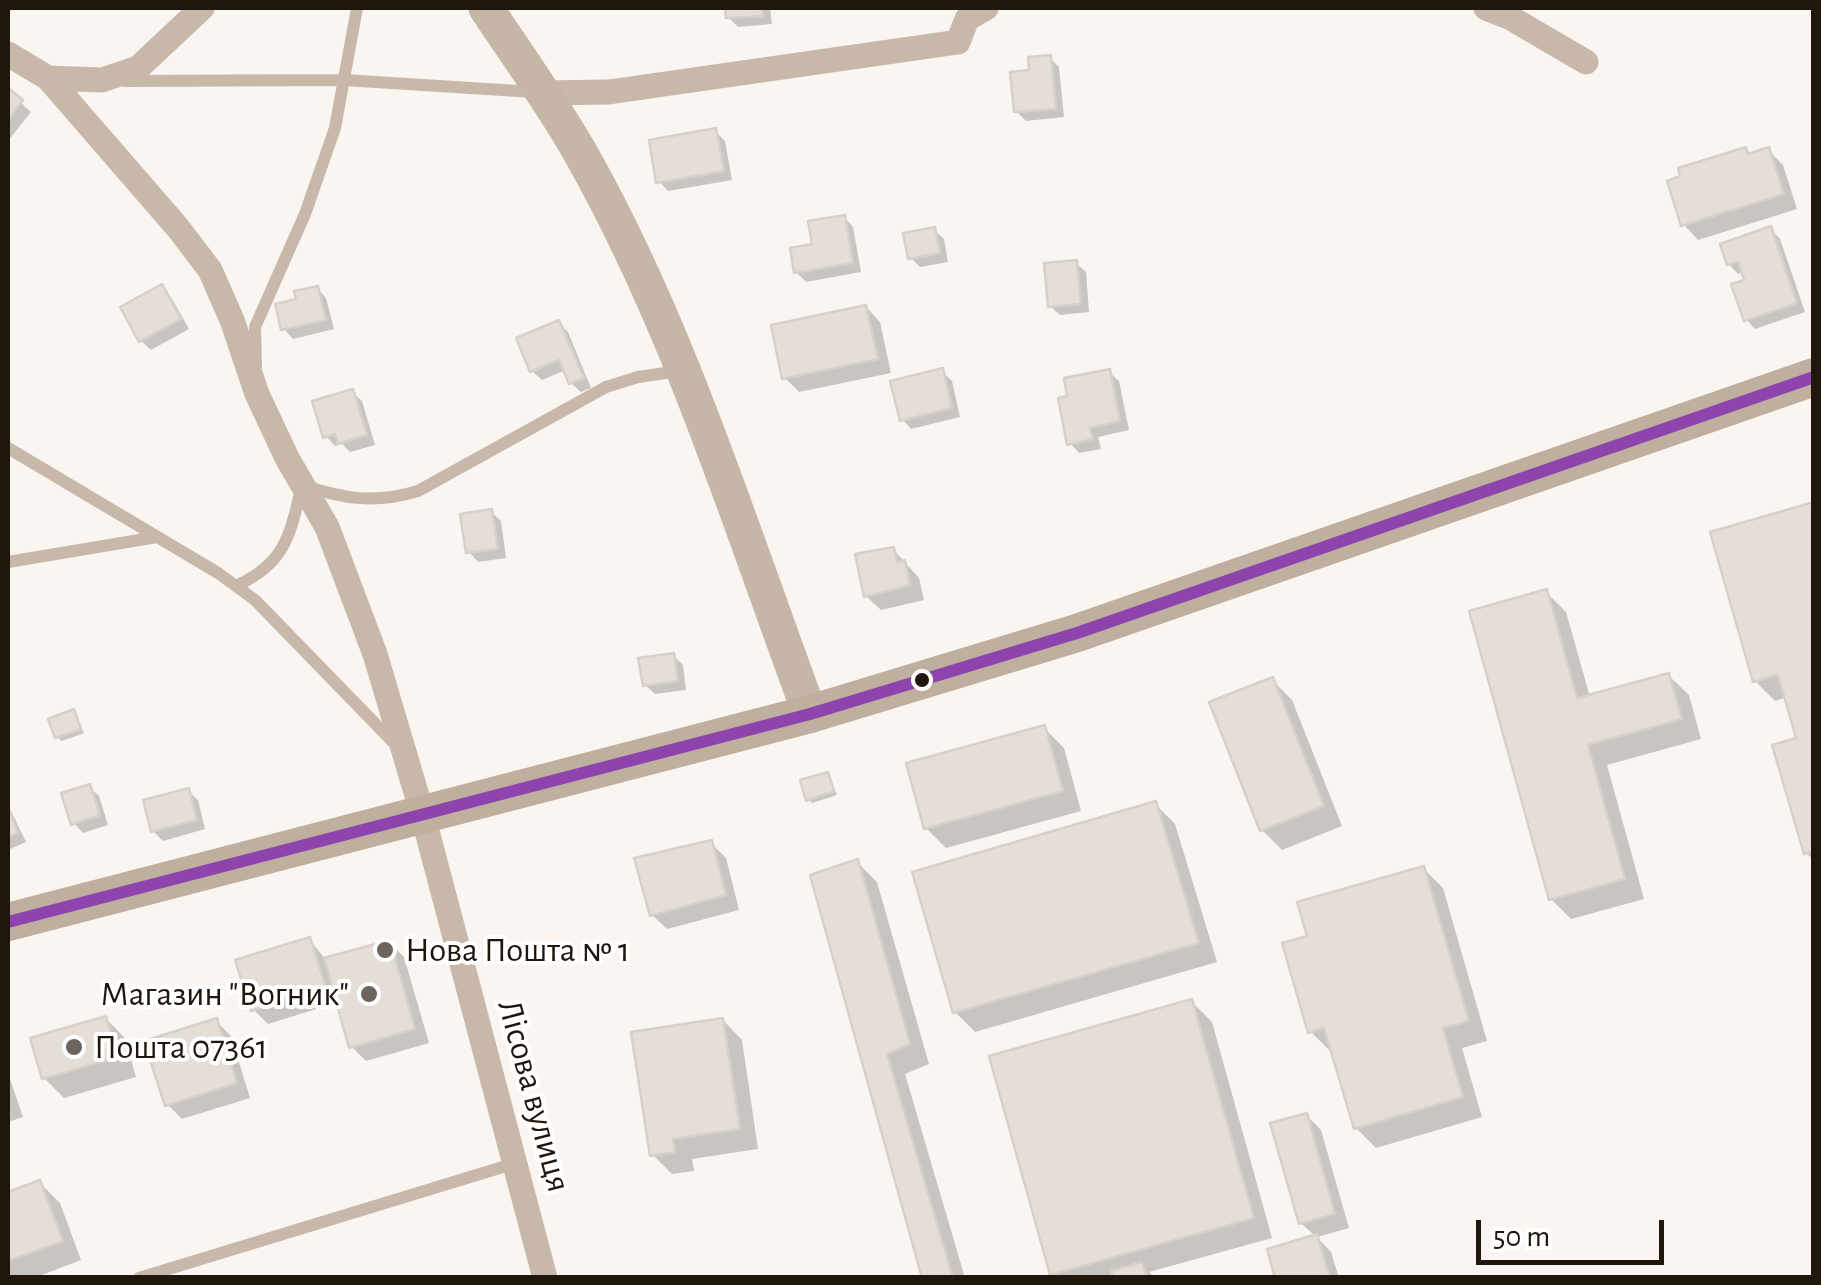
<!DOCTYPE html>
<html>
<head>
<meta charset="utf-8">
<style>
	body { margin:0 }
	#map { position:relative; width:1821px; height:1285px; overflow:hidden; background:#faf5f0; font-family:"Alegreya Sans",sans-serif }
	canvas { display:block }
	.frame { position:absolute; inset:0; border:10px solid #1f160e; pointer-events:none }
	.scale { position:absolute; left:1476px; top:1220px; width:188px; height:45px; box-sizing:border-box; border:5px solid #1f160e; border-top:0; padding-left:12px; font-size:30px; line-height:35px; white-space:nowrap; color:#1f160e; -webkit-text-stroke:8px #fff; paint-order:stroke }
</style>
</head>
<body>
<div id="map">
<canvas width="1821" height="1285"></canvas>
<div class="frame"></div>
<div class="scale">50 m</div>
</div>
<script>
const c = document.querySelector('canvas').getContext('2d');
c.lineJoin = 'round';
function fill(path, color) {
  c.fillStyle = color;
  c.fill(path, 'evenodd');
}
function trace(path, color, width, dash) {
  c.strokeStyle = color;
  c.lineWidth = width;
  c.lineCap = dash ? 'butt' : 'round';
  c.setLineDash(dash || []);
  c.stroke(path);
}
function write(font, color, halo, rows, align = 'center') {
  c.font = font + ' "Alegreya Sans",sans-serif';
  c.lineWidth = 8;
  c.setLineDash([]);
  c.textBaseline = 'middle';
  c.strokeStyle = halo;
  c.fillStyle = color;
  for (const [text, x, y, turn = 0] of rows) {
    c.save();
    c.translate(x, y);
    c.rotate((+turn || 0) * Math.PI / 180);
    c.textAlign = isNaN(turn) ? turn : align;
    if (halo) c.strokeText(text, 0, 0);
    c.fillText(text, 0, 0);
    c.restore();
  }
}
fill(new Path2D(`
	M727,8H770L772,24L738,27L728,17Z
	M1050,58L1059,67L1064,117L1026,121L1016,111L1032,73Z
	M8,91L31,112L8,141Z
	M715,131L725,141L732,180L668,191L659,181Z
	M1745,149L1751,155L1768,150L1783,165L1797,209L1698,240L1684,225V178Z
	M844,217L853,227L861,272L806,282L796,272L815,246Z
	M1771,229L1780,239L1805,312L1755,329L1746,319L1747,282L1744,272L1738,274L1729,264Z
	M934,230L944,239L948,262L920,267L910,257Z
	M1076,263L1086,272L1089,312L1060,315L1050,306Z
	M162,287L171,297L189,329L151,350L141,341Z
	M317,288L326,298L334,329L293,339L284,329L299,301Z
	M866,307L880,322L891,373L799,392L784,377Z
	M559,323L568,332L591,388L581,392L571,383L566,370L542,380L532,371Z
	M942,371L952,381L960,417L911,429L902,419Z
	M1109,372L1119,381L1129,430L1098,437L1101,449L1079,453L1070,443V398Z
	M352,392L362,401L375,445L350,452L342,444L335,446L326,436Z
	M1814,505V860L1806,853L1799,740L1787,697L1775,701L1755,681Z
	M491,512L501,521L506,558L478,562L469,552Z
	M893,549L919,578L924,600L881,610L866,596Z
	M1546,592L1566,612L1590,697L1669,676L1689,695L1701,739L1607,765L1644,899L1571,919L1551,899Z
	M673,655L683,665L686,690L655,694L645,685Z
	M1272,680L1292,700L1342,826L1282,850L1262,830Z
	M73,712L84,733L62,741L57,737Z
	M1044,728L1064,748L1081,811L946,848L926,828Z
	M828,775L837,795L812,803L808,799Z
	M89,787L99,796L108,825L83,833L74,823Z
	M188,791L198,800L205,829L163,841L153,831Z
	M1155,804L1175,824L1217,962L975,1032L955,1012Z
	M8,805L26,842L8,850Z
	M711,843L726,858L739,910L667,929L652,915Z
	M857,862L877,882L929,1064L905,1074L965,1278H926L813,876Z
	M1423,868L1443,888L1487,1041L1462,1048L1482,1117L1376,1148L1356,1128L1334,1050L1330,1051L1310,1031V938Z
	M310,940L326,960L389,942L404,957L429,1043L366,1061L351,1046L339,1002L268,1024L253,1009Z
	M1192,1002L1212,1022L1272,1238L1149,1272L1155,1278H1056L1052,1274Z
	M105,1018L125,1038L136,1077L64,1098L44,1078Z
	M723,1020L742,1040L758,1149L692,1159L694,1171L672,1174L652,1154Z
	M216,1021L231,1036L250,1098L182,1119L167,1104Z
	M8,1073L23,1117L8,1122Z
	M1306,1115L1321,1130L1349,1228L1317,1237L1331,1252L1339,1278H1278L1316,1237L1301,1223Z
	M40,1183L60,1203L81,1260L34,1278H8V1194Z`), '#0003');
const building = new Path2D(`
	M725,8H762L763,16L726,18Z
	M1051,55L1056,109L1014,112L1010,72L1029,70L1028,57Z
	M8,88L23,100L8,120Z
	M716,128L724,171L656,183L649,140Z
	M1746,147L1748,154L1769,147L1784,194L1681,226L1667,181L1680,176L1678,168Z
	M845,215L853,263L794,273L790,248L812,244L808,221Z
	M1771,226L1797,303L1744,321L1731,284L1744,280L1738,262L1727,265L1720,244Z
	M935,227L940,253L908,259L903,233Z
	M1077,260L1081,304L1048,307L1044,263Z
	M162,284L181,319L139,342L120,307Z
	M318,286L326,320L281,330L275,304L296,299L294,291Z
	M866,305L878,359L782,379L771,325Z
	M559,320L584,378L569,384L559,360L530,372L516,338Z
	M943,368L952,408L900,421L890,381Z
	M1110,369L1120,421L1090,428L1093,439L1067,445L1058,398L1067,396L1064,378Z
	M353,389L367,435L338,444L335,434L323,438L312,401Z
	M1814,502V851L1804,854L1772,745L1796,738L1778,675L1753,682L1710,532Z
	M492,509L498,549L466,553L460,514Z
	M894,547L897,562L905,560L910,585L864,597L855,554Z
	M1547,589L1577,698L1669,673L1682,719L1588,745L1625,879L1549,900L1469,611Z
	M674,653L678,681L643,686L638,658Z
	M1273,677L1324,806L1260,831L1209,702Z
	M74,709L81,729L55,738L48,719Z
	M1045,725L1063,791L924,829L906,763Z
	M828,772L834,791L806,801L800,780Z
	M90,784L100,815L71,825L61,793Z
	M189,788L197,820L151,832L143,800Z
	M1156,801L1199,943L953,1013L912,872Z
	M8,807L18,833L8,837Z
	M712,840L726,895L650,916L634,858Z
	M858,859L910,1044L887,1054L953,1278H922L810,875Z
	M1424,866L1469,1021L1443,1028L1463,1097L1354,1129L1324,1028L1308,1033L1282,943L1307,936L1297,902Z
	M310,937L326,988L251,1011L235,960Z
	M390,940L415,1029L349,1048L324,958Z
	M1192,999L1254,1218L1050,1275L989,1056Z
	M106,1016L118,1057L42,1079L30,1038Z
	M217,1018L237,1083L165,1106L144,1041Z
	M723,1018L740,1129L673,1139L675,1152L650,1156L631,1032Z
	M1307,1113L1335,1214L1299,1224L1270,1123Z
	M40,1180L63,1241L8,1261V1192Z
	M1317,1234L1330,1278H1275L1267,1249Z
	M1142,1262L1147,1278H1113L1111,1271Z`);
fill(building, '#e5ded7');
trace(building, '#d7d0ca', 2.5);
trace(new Path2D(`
	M125,81L344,80L534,92
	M256,366L255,327L305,214L335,128L357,8
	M8,448L218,573L255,600L396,745
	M8,562L157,537
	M236,586C286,563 290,535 302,485C344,499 375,504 418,491L606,387L638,377L679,371
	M139,1278L516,1163`), '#c7b8aa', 12);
trace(new Path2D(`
	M1486,8L1509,17L1586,62
	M8,54L48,78L178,228L210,270L232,320L257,394L287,458L327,527L375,654L423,816L545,1278
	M48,78L102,80L138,68L202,8
	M542,93L609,92L958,42L967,19L986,8`), '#c7b8aa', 25);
trace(new Path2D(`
	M486,8C518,56 552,103 581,154C680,329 740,526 810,714`), '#c5b6a7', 35);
trace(new Path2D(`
	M8,922L810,714L1077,633L1814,377`), '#beaf9f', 38);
trace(new Path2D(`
	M8,922L810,714L1077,633L1814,377`), '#8e44ad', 12);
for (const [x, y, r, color] of [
	[922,680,9,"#1f160e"],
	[385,950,10,"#6c645d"],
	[369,994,10,"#6c645d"],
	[74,1047,10,"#6c645d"]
]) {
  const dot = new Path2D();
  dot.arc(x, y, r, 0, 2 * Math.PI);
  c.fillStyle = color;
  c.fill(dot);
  trace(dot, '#fff', 4);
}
write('35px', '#1f160e', '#fff', [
	["Нова Пошта № 1",405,950],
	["Магазин \"Вогник\"",349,994,"right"],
	["Пошта 07361",94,1047]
], 'left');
write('35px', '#1f160e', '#fff', [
	["Лісова вулиця",534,1096,75]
]);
</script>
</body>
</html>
